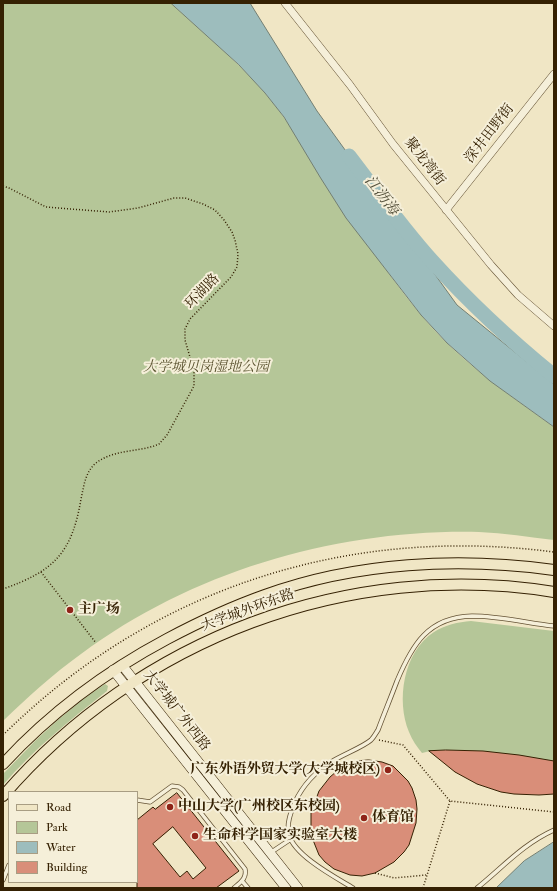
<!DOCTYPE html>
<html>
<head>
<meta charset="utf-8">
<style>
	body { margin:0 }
	#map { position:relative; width:557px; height:891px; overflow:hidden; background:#f0e6c5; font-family:"IM FELL Double Pica",serif }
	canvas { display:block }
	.frame { position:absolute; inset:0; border:4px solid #352103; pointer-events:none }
	.legend { position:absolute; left:8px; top:791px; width:130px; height:92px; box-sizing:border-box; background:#f5efd9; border:1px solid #a89d83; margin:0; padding:5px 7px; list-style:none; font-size:12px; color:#352103 }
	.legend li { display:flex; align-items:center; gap:8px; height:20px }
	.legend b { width:20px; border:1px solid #a89d83 }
</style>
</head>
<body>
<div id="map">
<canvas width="557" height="891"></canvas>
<div class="frame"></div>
<ul class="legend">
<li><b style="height:5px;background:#f0e6c5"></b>Road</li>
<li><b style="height:11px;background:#b5c698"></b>Park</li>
<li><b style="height:11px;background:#9dbdbd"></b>Water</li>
<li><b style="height:11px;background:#d98e79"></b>Building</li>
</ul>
</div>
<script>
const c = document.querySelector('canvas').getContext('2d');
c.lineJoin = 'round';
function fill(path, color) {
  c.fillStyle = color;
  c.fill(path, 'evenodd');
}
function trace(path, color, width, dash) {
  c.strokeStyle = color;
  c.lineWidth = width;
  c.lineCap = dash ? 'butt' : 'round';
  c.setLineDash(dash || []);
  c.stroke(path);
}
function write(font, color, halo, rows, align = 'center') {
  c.font = font + ' "IM FELL Double Pica","Noto Serif SC",serif';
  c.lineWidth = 4;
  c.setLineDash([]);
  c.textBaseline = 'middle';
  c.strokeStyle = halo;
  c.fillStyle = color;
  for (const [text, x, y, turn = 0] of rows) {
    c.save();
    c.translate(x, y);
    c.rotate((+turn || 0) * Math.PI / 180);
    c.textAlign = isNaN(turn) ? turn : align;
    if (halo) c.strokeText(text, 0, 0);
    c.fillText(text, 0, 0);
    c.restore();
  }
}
fill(new Path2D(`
	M3,3H171C203,32 236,60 265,93C283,114 298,138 313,161C348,213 381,267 421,315C458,360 507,393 554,427V540C529,537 504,533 479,532C338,529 195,570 81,654C53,674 28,697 3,721Z
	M471,621L554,631V761C522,757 491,752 459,750C447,750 434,749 422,753C417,747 412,740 409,732C396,701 403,652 434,632C445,625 458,622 471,621Z
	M105,684L108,686L107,691C70,720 34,749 3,785V774L36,740L59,719L82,700Z`), '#b5c698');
const water = new Path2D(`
	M171,3H250L317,111L457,305L554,384V427L490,381L447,343L421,315L346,218L320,177L284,117L265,93L239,65Z
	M554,842V888H496L524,861Z`);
fill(water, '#9dbdbd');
trace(water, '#737f73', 1);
trace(new Path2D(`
	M349,156C376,191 402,228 432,261C470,303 511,341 554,376`), '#9dbdbd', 15);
const building = new Path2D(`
	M446,750L483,751L519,755L554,761V794L539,795L514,794L501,792L477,784L455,772L429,751Z
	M369,760L382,762L393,766L408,781L412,788L416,800L417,809L416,823L409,845L404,852L394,862L375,873L362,876L350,875L334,869L325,862L319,855L311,835V813L319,791L330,777L337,771L349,764L357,761Z
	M177,793L239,871L216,888H137V820L153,807L155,809ZM173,827L206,868L193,879L187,871L180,877L153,844Z`);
fill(building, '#d98e79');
trace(building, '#352103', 1);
const service = new Path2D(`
	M137,800L150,802L172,786L179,787L183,790L245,869C247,878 241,882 234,888
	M270,853L291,839
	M3,880L9,865
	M242,881L248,888
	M353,888C335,877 295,856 289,835C286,824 291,812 295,802C303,785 315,772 331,762C342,755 363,747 371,740C374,737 376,733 378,730C384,714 391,697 397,681C412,645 428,617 472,616C498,616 528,623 554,626
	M477,888C503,867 523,844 554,830`);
const minor = new Path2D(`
	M285,3L350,85L393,144L491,265L518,295L554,326
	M446,210L554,74`);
const secondary = new Path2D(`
	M122,665L298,888
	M113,670L286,888`);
const primary = new Path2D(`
	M3,764C51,712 105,672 167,639C199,622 231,607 265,595C356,562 459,557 554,570
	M3,796C139,638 348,559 554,592`);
trace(service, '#645234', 5);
trace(minor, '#645234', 8);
trace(secondary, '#352103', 10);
trace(primary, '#352103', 12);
trace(new Path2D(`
	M3,186L9,188L46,207L109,212L138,208L174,198H185L203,204L215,210L224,220L232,232L235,240L238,254L237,267L231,277L190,319L185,329V340L194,371V386L167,435L159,444L154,446C135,452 113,450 96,463C85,472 84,486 81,499C72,553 54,571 3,589
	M41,572L96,643
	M3,735C152,588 347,525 554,552
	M379,740L403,745L450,801L554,812
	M375,873L394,878L426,875
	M423,888L450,801`), '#352103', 1.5, [1, 2]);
trace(service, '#f5efd9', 3.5);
trace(minor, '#f5efd9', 7);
trace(secondary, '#f5efd9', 9);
trace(primary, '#f0e6c5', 10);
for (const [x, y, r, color] of [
	[70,610,4,"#8f2418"],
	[388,770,4,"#8f2418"],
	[170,807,4,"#8f2418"],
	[364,818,4,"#8f2418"],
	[195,836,4,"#8f2418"]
]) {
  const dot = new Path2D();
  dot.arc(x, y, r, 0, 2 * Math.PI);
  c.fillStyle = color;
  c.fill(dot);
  trace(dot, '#f5efd9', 1.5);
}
write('14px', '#352103', '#f5efd9', [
	["深井田野街",490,134,-52],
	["聚龙湾街",424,162,52],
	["环湖路",203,292,-46],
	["大学城外环东路",248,611,-20],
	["大学城广外西路",176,711,52]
]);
write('italic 14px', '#5b5330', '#f5efd9', [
	["大学城贝岗湿地公园",206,368]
]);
write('bold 14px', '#352103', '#f5efd9', [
	["主广场",78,610],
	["广东外语外贸大学(大学城校区)",380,770,"right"],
	["中山大学(广州校区东校园)",178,807],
	["体育馆",372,818],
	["生命科学国家实验室大楼",203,836]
], 'left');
write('italic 15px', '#54503b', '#f5efd9', [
	["江沥海",381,196,52]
]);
</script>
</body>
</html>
